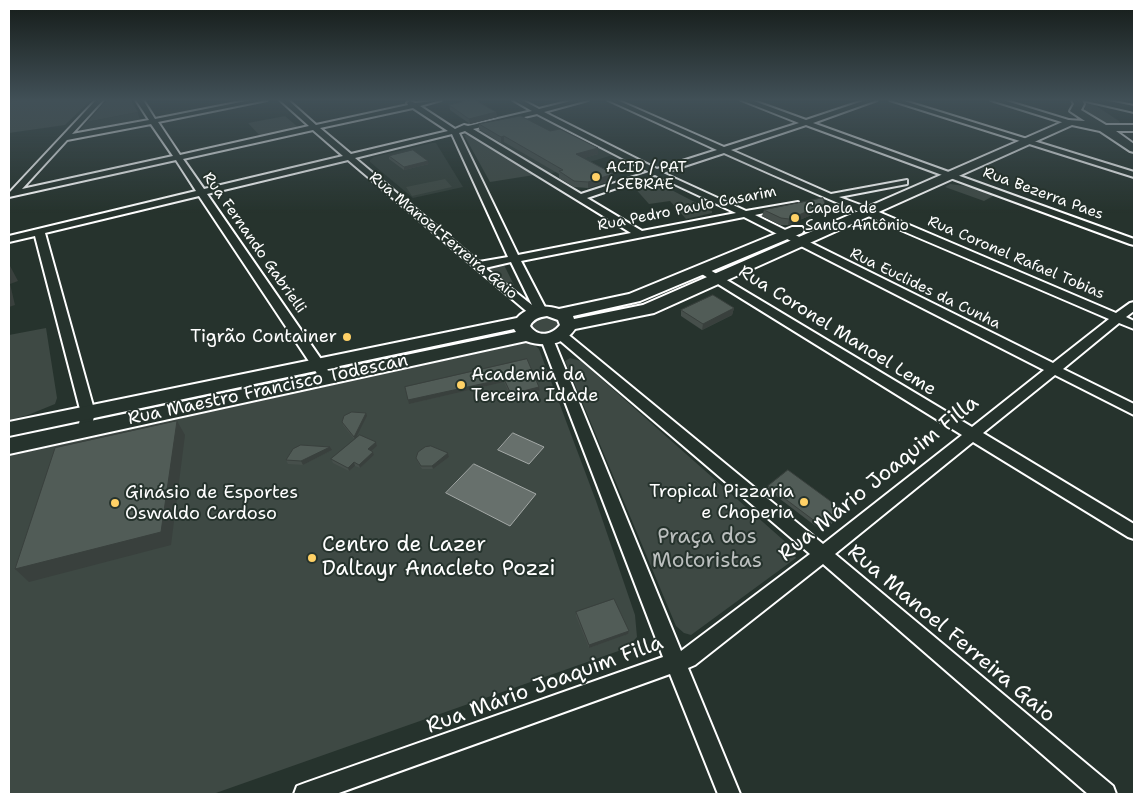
<!DOCTYPE html>
<html>
<head>
<meta charset="utf-8">
<style>
	body { margin:0 }
	#map { position:relative; width:1143px; height:803px; overflow:hidden; background:#26332d; font-family:"Shantell Sans",sans-serif }
	canvas { display:block }
	.frame { position:absolute; inset:0; border:10px solid #fff; pointer-events:none }
</style>
</head>
<body>
<div id="map">
<canvas width="1143" height="803"></canvas>
<div class="frame"></div>
</div>
<script>
const c = document.querySelector('canvas').getContext('2d');
c.lineJoin = 'round';
function fill(path, color) {
  c.fillStyle = color;
  c.fill(path, 'evenodd');
}
function trace(path, color, width, dash) {
  c.strokeStyle = color;
  c.lineWidth = width;
  c.lineCap = dash ? 'butt' : 'round';
  c.setLineDash(dash || []);
  c.stroke(path);
}
function write(font, color, halo, rows, align = 'center') {
  c.font = font + ' "Shantell Sans",sans-serif';
  c.lineWidth = 4;
  c.setLineDash([]);
  c.textBaseline = 'middle';
  c.strokeStyle = halo;
  c.fillStyle = color;
  for (const [text, x, y, turn = 0] of rows) {
    c.save();
    c.translate(x, y);
    c.rotate((+turn || 0) * Math.PI / 180);
    c.textAlign = isNaN(turn) ? turn : align;
    if (halo) c.strokeText(text, 0, 0);
    c.fillText(text, 0, 0);
    c.restore();
  }
}
fill(new Path2D(`
	M138,112L140,120L137,122L86,133L78,132L87,122Z
	M537,115L613,155L549,174L478,131Z
	M432,143H436L463,187L413,198L370,162V160L374,157Z`), '#333f3a');
fill(new Path2D(`
	M19,100H91L65,125L9,133V102Z
	M107,100H131L138,112L87,122Z
	M1090,103L1095,105L1119,121L1120,124L1100,123L1084,113L1086,104Z
	M285,116L299,128L296,130L262,138L248,123Z
	M468,134L470,135L534,175L490,182L464,135Z
	M445,179L452,187L412,196L406,187Z
	M646,182L658,183L712,211V213L686,219L670,201L649,204L633,186Z
	M950,184L972,187L995,195L984,201L945,187Z
	M500,264L504,265L514,285L510,286L488,268L489,266Z
	M546,315L559,320L561,326C549,336 542,336 529,328L532,319Z
	M46,328L57,398L55,404L28,415L9,420V335Z
	M525,343L534,344L539,349L596,501L635,615L637,637L627,648L213,794H9V456Z
	M570,358L581,361L790,546L796,558L691,635L684,633L676,626L565,361Z`), '#3e4944');
const water = new Path2D(`
	M513,433L544,447L529,464L498,450Z
	M474,464L536,494L510,526L446,493Z`);
fill(water, '#67706c');
trace(water, '#a4a9a7', 1);
const street = new Path2D(`
	M96,100H103L72,134L149,120L136,100H143L155,119L251,100H267L158,122L180,155L309,126L280,100H288L316,125L408,105L407,103L410,101L415,103L441,100L420,106L455,129L464,125L468,126L532,111L513,100H522L539,109L575,100H588L544,112L657,169L717,150L608,100H617L724,147L799,123L741,100H751L806,120L866,100H877L813,123L1134,239V245L1130,244L806,125L731,150L831,194L907,180V184L839,197L874,210L1116,313L1130,303L1134,302V311L1126,317L1134,321V329L1119,323L1063,369L1134,404V415L1055,375L983,433L1134,524V539L1128,537L973,442L835,554L1113,786L1116,794H1088L823,564L695,665L688,668L740,794H718L670,674L336,794H294L297,786L305,783L663,657L541,339L543,336L547,335L553,339L681,651L810,554L557,338L555,335L557,332H565L823,544L962,435L697,271L696,269L697,267H705L972,427L1044,370L744,217L521,261L547,311L539,315H531L348,160L207,194L332,375L334,378L327,382L322,381L199,196L45,233L95,413L91,428H81L79,424L81,413L35,236L9,242V236L196,191L176,160L9,197V193ZM413,108L448,131L351,154L320,128ZM537,114L649,172L581,194L473,129ZM151,124L173,156L22,189L67,140ZM313,130L343,156L204,189L183,159ZM465,131L631,233L518,255L459,133ZM452,134L508,257L479,262L355,158ZM724,153C851,210 980,263 1109,319L1053,363L755,215L798,206V202L746,211L663,173ZM655,175L736,213L642,231L587,198ZM511,262L532,305L485,268Z
	M890,100H901L1134,172V177Z
	M991,100H1003L1075,122L1068,124Z`);
const secondary = new Path2D(`
	M1072,100H1082L1084,104L1081,110L1106,125H1134V131H1116L1134,144V152L1130,151L1100,131L1072,125L654,313L575,329C564,346 543,347 526,341L9,454V438L516,332L514,329L9,436V422L517,318C527,306 545,304 559,309L629,294L792,227H802L804,230L802,233L640,301L573,316L574,319L643,305L1067,120L1085,121L1070,111L1074,104ZM547,316L558,320L560,325C552,335 538,338 530,326C533,319 539,317 547,316Z
	M1082,100H1104L1134,106V112Z`);
trace(street, '#fff', 4);
trace(secondary, '#fff', 4);
fill(street, '#26332d');
fill(secondary, '#26332d');
fill(new Path2D(`
	M449,105L496,112L497,117L470,124L450,110Z
	M479,124L550,131L598,148V154L584,158L613,174V180L588,188L574,187L559,178V174L504,142L501,143L479,129Z
	M389,156L429,164L404,170L389,159Z
	M825,204L823,210L788,225H780L762,216L764,210Z
	M734,308L732,315L702,330L681,316V310Z
	M527,359L539,387L540,391L511,397L504,382L409,404Z
	M367,416L356,438L376,442L377,446L371,451L373,452L374,455L360,468L355,466L349,471L333,463L331,459L355,440L343,425L342,422Z
	M332,450L303,465L288,464L286,460Z
	M448,453L449,457L433,469H422L417,461L416,458Z
	M768,486L842,514L831,524L827,521L818,528L767,489Z
	M576,612L629,631L628,634L589,648L576,616Z`), '#464f4b');
fill(new Path2D(`
	M496,112L497,117L470,124L469,119Z
	M504,136V142L501,143V137Z
	M598,148V154L576,161V154Z
	M428,161L429,164L404,170V167Z
	M613,174V180L588,188V182Z
	M825,204L823,210L788,225L789,219Z
	M9,264L18,281L10,284L15,305L9,307Z
	M734,308L732,315L702,330L703,324Z
	M504,379V382L409,404L408,400Z
	M539,387L540,391L511,397V394Z
	M366,413L367,416L355,440L354,437Z
	M177,421L185,435L171,545L29,582L15,569Z
	M376,442L377,446L369,453L368,449Z
	M330,447L332,450L303,465L301,461Z
	M373,452L374,455L360,468L359,465Z
	M448,453L449,457L433,469L432,466Z
	M354,462L355,466L349,471L348,468Z
	M844,511L842,514L831,524L833,520Z
	M829,517L827,521L818,528L820,525Z
	M629,631L628,634L589,648V645Z`), '#39403d');
const building = new Path2D(`
	M472,100H475L496,112L469,119L449,105Z
	M521,116L550,131L560,129L598,148L576,154L613,174L588,182L574,181L559,171L563,170L504,136L501,137L479,124Z
	M413,150L428,161L404,167L389,156Z
	M823,198L825,204L789,219L781,218L764,210Z
	M713,295L734,308L703,324L681,310Z
	M527,359L539,387L511,394L504,379L408,400L405,387Z
	M352,412L366,413L354,437L342,422L344,416Z
	M177,421L161,532L15,569L55,448Z
	M360,435L376,442L368,449L373,452L359,465L354,462L348,468L331,459Z
	M301,445L330,447L301,461L286,460L293,449Z
	M431,446L448,453L432,466H421L416,458L418,452L425,447Z
	M788,470L844,511L833,520L829,517L820,525L768,486Z
	M614,599L629,631L589,645L576,612Z`);
fill(building, '#515c57');
trace(building, '#39403d', 1);
const sky = c.createLinearGradient(0, 0, 0, 213);
sky.addColorStop(0, '#151c19');
sky.addColorStop(0.47, '#415057');
sky.addColorStop(1, '#41505700');
c.fillStyle = sky;
c.fillRect(0, 0, 1143, 213);
for (const [x, y, r, color] of [
	[596,177,5,"#ffd166"],
	[795,218,5,"#ffd166"],
	[347,337,5,"#ffd166"],
	[461,385,5,"#ffd166"],
	[804,502,5,"#ffd166"],
	[115,503,5,"#ffd166"],
	[312,558,5,"#ffd166"]
]) {
  const dot = new Path2D();
  dot.arc(x, y, r, 0, 2 * Math.PI);
  c.fillStyle = color;
  c.fill(dot);
  trace(dot, '#26332d', 2);
}
write('15px', '#fff', '#26332d', [
	["ACID / PAT",606,168],
	["/ SEBRAE",606,185],
	["Capela de",805,209],
	["Santo Antônio",805,226]
], 'left');
write('15px', '#fff', '#26332d', [
	["Rua Bezerra Paes",1043,194,20],
	["Rua Pedro Paulo Casarim",687,209,-11],
	["Rua Manoel Ferreira Gaio",443,236,40],
	["Rua Fernando Gabrielli",254,243,55],
	["Rua Coronel Rafael Tobias",1016,258,23],
	["Rua Euclides da Cunha",925,289,26]
]);
write('18px', '#fff', '#26332d', [
	["Rua Coronel Manoel Leme",837,331,32],
	["Rua Maestro Francisco Todescan",268,390,-12]
]);
write('18px', '#fff', '#26332d', [
	["Tigrão Container",337,337],
	["Academia da",471,375,"left"],
	["Terceira Idade",471,396,"left"],
	["Tropical Pizzaria",794,492],
	["e Choperia",794,513],
	["Ginásio de Esportes",125,493,"left"],
	["Oswaldo Cardoso",125,514,"left"]
], 'right');
write('21px', '#fff', '#26332d', [
	["Rua Mário Joaquim Filla",879,479,-39],
	["Rua Manoel Ferreira Gaio",951,634,40],
	["Rua Mário Joaquim Filla",545,685,-20]
]);
write('21px', '#bbbfbe', '#26332d', [
	["Praça dos",707,538],
	["Motoristas",707,562]
]);
write('21px', '#fff', '#26332d', [
	["Centro de Lazer",322,546],
	["Daltayr Anacleto Pozzi",322,570]
], 'left');
</script>
</body>
</html>
